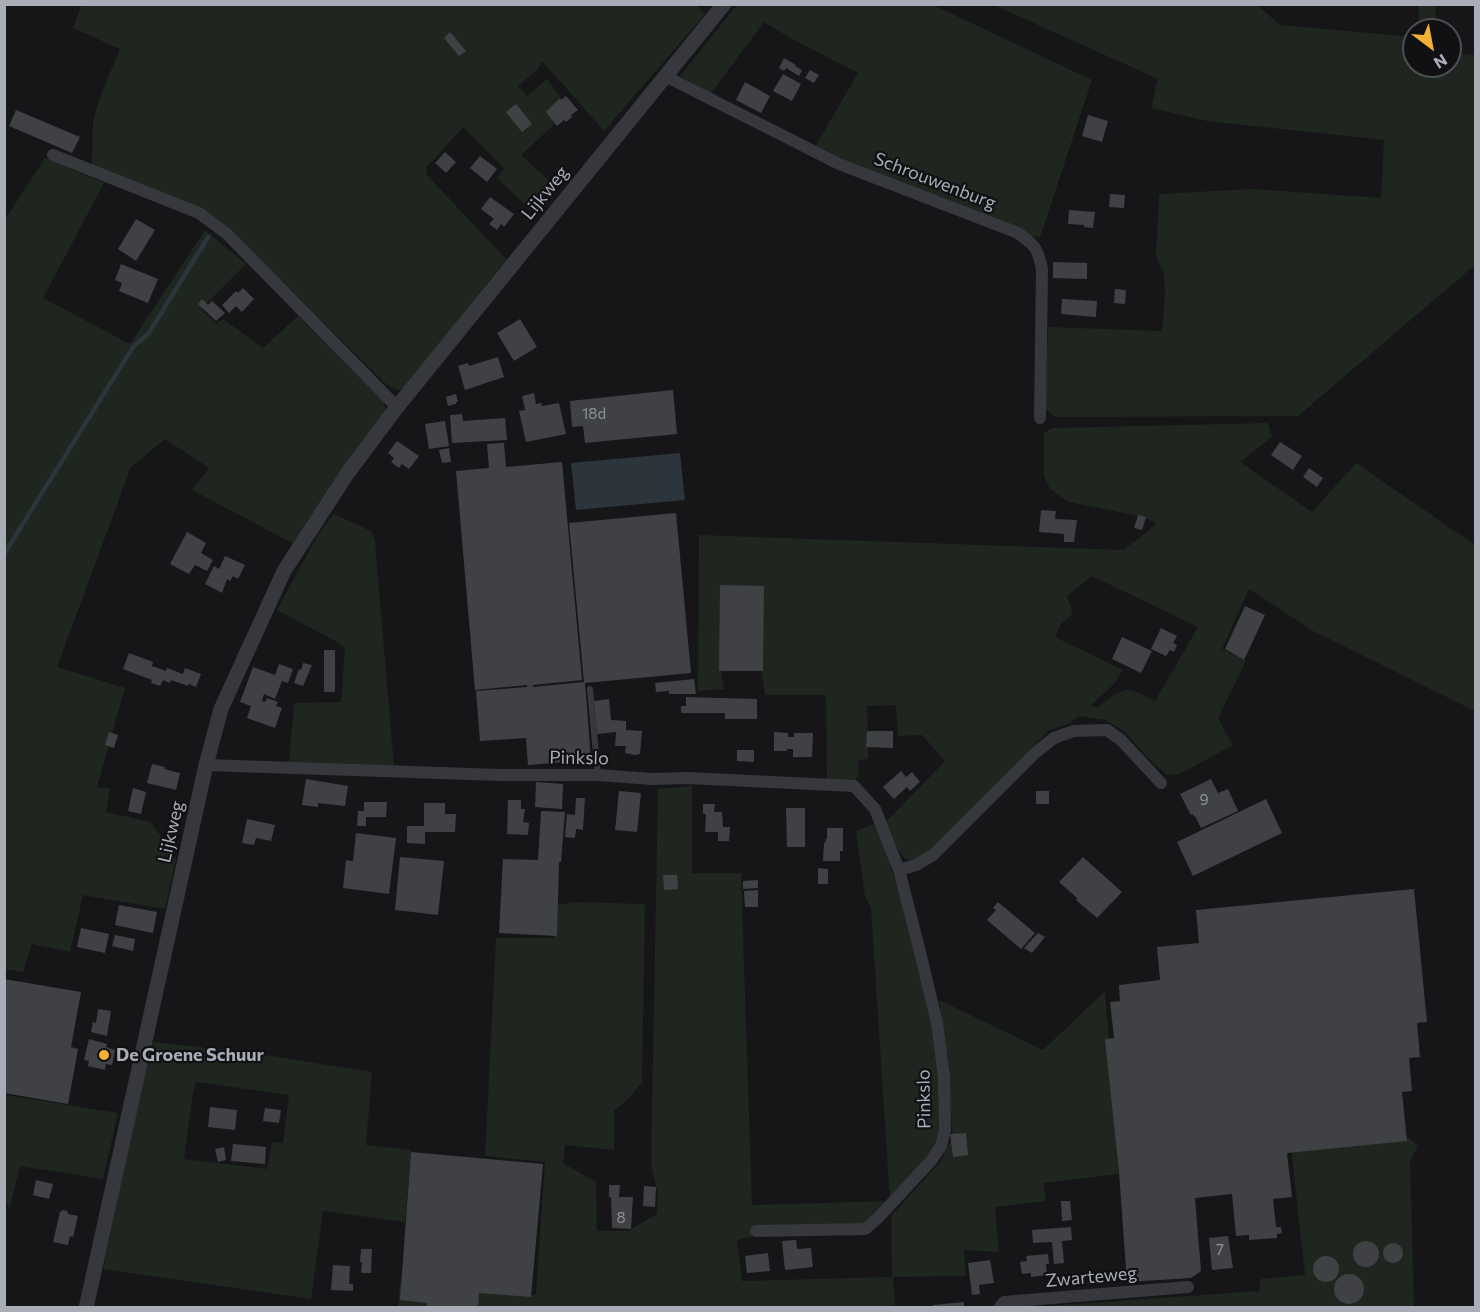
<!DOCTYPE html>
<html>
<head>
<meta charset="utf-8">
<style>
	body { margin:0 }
	#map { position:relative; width:1480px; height:1312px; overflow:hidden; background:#161618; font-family:Commissioner,sans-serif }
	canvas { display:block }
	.frame { position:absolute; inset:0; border:6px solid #a8adb8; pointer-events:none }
	.north { position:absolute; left:1402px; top:18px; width:60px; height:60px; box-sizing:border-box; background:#111113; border:2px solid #4d4f55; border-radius:50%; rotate:148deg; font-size:16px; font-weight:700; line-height:24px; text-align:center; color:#a8adb8 }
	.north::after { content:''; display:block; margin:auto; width:21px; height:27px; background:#f2b134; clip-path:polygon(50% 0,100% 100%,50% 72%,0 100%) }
</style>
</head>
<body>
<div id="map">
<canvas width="1480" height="1312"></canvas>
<div class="frame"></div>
<div class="north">N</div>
</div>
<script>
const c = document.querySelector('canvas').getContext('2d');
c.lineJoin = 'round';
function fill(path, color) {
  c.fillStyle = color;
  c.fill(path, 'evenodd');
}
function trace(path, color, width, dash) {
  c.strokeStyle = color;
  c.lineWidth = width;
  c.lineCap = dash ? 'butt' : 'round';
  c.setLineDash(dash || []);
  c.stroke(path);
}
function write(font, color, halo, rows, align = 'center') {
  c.font = font + ' Commissioner,sans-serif';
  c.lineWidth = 4.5;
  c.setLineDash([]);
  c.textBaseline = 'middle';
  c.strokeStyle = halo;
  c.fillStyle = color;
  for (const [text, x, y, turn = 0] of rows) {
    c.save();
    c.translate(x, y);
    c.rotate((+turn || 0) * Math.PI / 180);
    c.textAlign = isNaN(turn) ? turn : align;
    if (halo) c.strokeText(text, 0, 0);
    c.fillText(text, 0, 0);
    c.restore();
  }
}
fill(new Path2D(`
	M82,4H695L705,14L604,131L542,61L538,69L518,86L527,96L547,79L570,110L521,155L558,189L537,216L497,178L504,168L463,127L426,168L427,175L506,259L406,387L397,390L387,385L239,241L92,164L93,121L100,97L120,49L73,28Z
	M931,4L1092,80L1040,237L1031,236L845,163L815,147L858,73L794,40L764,22L711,93L680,76L737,5Z
	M994,5H1257L1280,25L1414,37V66H1450V53L1475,55V265L1298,416L1055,417L1045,408L1048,327L1162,331L1165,292L1164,273L1156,256L1159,194L1252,189L1381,198L1384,140L1207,121L1151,108L1158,79Z
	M1418,5H1435L1437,30H1420Z
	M45,158L104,183L43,298L130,344L205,230L246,264L201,309L216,324L223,319L263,348L298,316L384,402L386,413L308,520L294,544L192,490L209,468L165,439L131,467L57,667L125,688L97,787L110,789L106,812L151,822L176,858L165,909L83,895L70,952L32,944L23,972L4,969V221Z
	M1268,423L1272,437L1240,462L1312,512L1356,463L1475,545V711L1313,631L1249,589L1222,649L1246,661L1218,718L1233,745L1180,774L1167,775L1152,762L1126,733L1106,720L1078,716L1070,723L1048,731L938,844L919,861L905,859L898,850L886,822L945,761L922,735L898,736L896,705L867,706L868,759L858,760L859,773L854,783L827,779L826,695H765L761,668L720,666L724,689L698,691L699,535L1123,550L1157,524L1144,517L1069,502L1050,489L1044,476V433L1052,428ZM1092,576L1198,627L1155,701C1147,697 1135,689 1127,690C1116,691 1105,702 1097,708L1091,705L1114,684L1123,670L1055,637L1061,624L1073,614L1067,596Z
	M334,514L371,531L375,541L394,767L289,763L294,703L341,702L345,648L335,641L277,610L319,533Z
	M692,786V873H741L752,1205L890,1201L871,908L865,896L856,831L874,824L882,839L916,948L936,1037L941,1121L938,1146L915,1176L869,1224L852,1233L759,1235L737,1240L742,1281L892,1277L891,1216L941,1161L953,1136L942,1018L939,1000L1043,1050L1105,991L1119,1174L1043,1183L1046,1201L995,1207L999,1252L964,1250L966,1276L893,1277L895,1307L398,1308L400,1283L536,1295L545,1162L485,1156L496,938H554L555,906L573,902L645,904L642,1083L629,1098L614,1111V1150L565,1145L563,1163L596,1182L597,1231H628L657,1214L658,1195L651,1164L658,789Z
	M153,1042L246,1052L372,1072L366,1145L411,1150L405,1222L323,1211L311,1299L103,1269L133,1125ZM196,1082L289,1095L283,1143L272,1142L267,1169L184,1159L193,1093Z
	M5,1095L118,1113L103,1179L20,1166L10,1207L5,1200Z
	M1409,1138L1418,1146L1410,1161L1414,1307L1018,1308L1259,1291L1261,1279L1305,1275L1291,1148Z`), '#1e261f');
fill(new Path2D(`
	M680,453L685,500L576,510L571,463Z`), '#2c353c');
trace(new Path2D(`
	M4,554L133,347L149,333L208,237`), '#2c353c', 4.5);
fill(new Path2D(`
	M450,32L466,51L459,56L444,38Z
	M784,58L796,65L795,66L802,70L799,76L786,68L784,71L779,68Z
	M810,70L819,75L814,83L805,78Z
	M783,74L801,84L792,101L773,91Z
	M745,82L770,96L761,113L736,100Z
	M566,96L578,110L571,115L572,117L566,122L564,120L557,126L546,112L559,99L561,100Z
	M516,104L532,124L522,132L506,112Z
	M16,110L80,137L72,153L9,126Z
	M1088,115L1108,121L1102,142L1082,136Z
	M445,152L456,162L446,173L435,163Z
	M480,156L497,169L487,182L470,168Z
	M1110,194L1125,195L1124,208L1109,207Z
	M490,197L514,214L504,227L501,224L497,230L489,224L494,219L481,209Z
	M1069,210L1095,212L1093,228L1084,227V225L1068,224Z
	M136,219L155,230L136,261L118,249Z
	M1053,262L1087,263V279L1053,278Z
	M121,264L158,279L148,303L119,291L122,283L115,280Z
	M243,288L254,299L242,312L236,306L229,313L222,305L236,291L238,293Z
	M1115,289L1126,290L1125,304L1114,303Z
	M202,299L208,305L212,301L225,313L216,321L198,304Z
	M1062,299L1097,301L1096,317L1061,314Z
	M520,319L537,347L514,361L497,333Z
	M498,357L504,377L465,390L458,366L468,363L469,366Z
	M673,390L677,434L585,443L583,426L572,427L570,401Z
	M534,393L536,404L541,403L542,406L559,403L566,434L526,442L519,411L525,410L522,396Z
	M456,394L458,402H456V404L448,406L446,397Z
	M462,414L463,421L505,418L507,440L452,443L450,415Z
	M445,421L449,446L429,449L425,424Z
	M397,441L419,456L409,469L402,464L399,468L391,462L394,458L388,453Z
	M1280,442L1302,456L1293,470L1271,455Z
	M504,443L506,467L562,462L582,680L533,685V687L584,682L569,523L676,513L691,673L585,683L591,760L528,765L526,738L480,741L476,691L527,687V685L475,690L456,471L489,468L487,444Z
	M449,448L451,462L442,463L439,450Z
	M1309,468L1323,478L1317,487L1303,477Z
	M1041,510L1056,511L1055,519L1077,520L1074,542H1064V534L1039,532Z
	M1138,515L1146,517L1142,530L1134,528Z
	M187,532L206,543L201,553L213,560L207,571L195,565L189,574L170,564Z
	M225,556L245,565L238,579L233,576L230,581L227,579L222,593L205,584L214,566L219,569Z
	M720,585L764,586L763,671H719Z
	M1245,606L1265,615L1244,660L1225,649Z
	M1161,628L1177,636L1173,643L1177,645L1174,652L1170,650L1166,656L1151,649Z
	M1122,637L1152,651L1141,673L1112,659Z
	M324,650H335V692H324Z
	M129,653L153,662L152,666L166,671L167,668L183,674L185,668L201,674L196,687L189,684L188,686L171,680L170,683L163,680L160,686L151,683L152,680L123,669Z
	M303,663L312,665L303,686L294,683L299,669L301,670Z
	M279,664L293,669L288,683L282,681L275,699L264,694L262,701L265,702L267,698L278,702L276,706L282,708L275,728L247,718L251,706L240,702L253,667L275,675Z
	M694,679L696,694H669V691L656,692L655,683Z
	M686,697L757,699V719H725V713H681V706H686Z
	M609,699L611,720L626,721V730L642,731L640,754L635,755L625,753L626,746H615L616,732L597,734L594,701Z
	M867,731H893V748L866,747Z
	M109,732L118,735L114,748L105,745Z
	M774,732L788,733V737H794V733H813L812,757H793V749H787V751H774Z
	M737,750H754V762L737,761Z
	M152,764L165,767L164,769L180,773L176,790L147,783Z
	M901,771L906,777L912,772L920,782L910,791L907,787L894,799L883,787Z
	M306,779L348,786L345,806L318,803V807L302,805Z
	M1211,779L1218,793L1228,789L1238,811L1201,828L1195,816L1194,817L1193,814L1191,815L1180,794Z
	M536,782L563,784L562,809L535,807Z
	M133,788L146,792L141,814L128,811Z
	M619,791L641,793L637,832L615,830Z
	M1036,791H1049V804H1036Z
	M576,798H585L583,830L576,829L575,838L565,837L567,814L575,815Z
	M1266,799L1282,833L1193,876L1177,842Z
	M508,800H521V809H525L523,822L529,823L528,835L507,834Z
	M364,802H387L386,817H366V826H357L358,811H364Z
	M424,803H445V814H456L455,832H425V844L407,843V826H424Z
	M703,804H715L714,812H722L723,827H730L729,841H718V832H705L706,814H703Z
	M786,808H805V847H787Z
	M541,811L565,812L561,862H559L557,936L499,933L503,859L538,860Z
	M247,819L275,825L271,841L256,838L254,845L242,843Z
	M827,828H843V851H840V861H823L824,843H825L826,839H827Z
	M356,833L396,838L389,894L343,888L346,860L353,861Z
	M400,857L444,861L438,915L395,910Z
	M1083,857L1122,892L1097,918L1076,900L1077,898L1059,882Z
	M818,868L828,869V884H818Z
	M663,875H677L678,889L664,890Z
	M758,880V888L743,889V881Z
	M1414,889L1427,1022L1417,1023L1420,1057L1409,1058L1412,1091L1402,1092L1407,1141L1287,1153L1292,1197L1273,1199L1276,1227H1281L1282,1233L1277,1234V1238L1249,1240V1235L1236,1236L1232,1194L1195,1198L1201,1271L1191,1278L1127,1282L1119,1172L1105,1039L1114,1038L1110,1002L1120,1001L1119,985L1160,980L1157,947L1199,943L1196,910Z
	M758,890V907H745L744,891Z
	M998,902L1035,933L1021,949L987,920L996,910L993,908Z
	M119,905L157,912L153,933L115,925Z
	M81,928L109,934L105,953L77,947Z
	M1038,933L1045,937L1032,953L1024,948Z
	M115,935L135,939L133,951L112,946Z
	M4,979L81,992L71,1047L78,1049L68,1104L4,1093Z
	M98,1009L111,1011L107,1036L91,1032L93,1022L96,1023Z
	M89,1039L107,1044L106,1047L115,1050L112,1065L106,1064L105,1070L88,1066L89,1061L84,1060Z
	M210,1107L237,1110L235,1130L208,1127Z
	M265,1108L281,1110L279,1123L263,1121Z
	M966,1133L968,1155L953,1157L950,1134Z
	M233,1144L266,1147L265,1164L231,1161Z
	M224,1147L226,1160L218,1162L215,1149Z
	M411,1152L543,1164L531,1297L479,1293L478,1308H427V1303L400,1300Z
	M36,1180L53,1184L49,1199L33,1195Z
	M609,1185H620L619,1197H633L631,1229L612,1228L611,1197H609Z
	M644,1186L656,1187L655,1207L643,1206Z
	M1061,1201H1070L1072,1220L1062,1221Z
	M63,1210L67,1211L68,1214L78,1216L73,1237L70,1236L68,1245L53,1242L60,1212Z
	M1071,1227L1072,1240L1062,1241L1064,1263L1054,1264L1052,1242L1033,1243L1032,1230Z
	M1228,1236L1233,1268L1212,1270L1209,1238Z
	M796,1240L797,1249L811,1248L813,1267L785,1270L782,1241Z
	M1353 1254a13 13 0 1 1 26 0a13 13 0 1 1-26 0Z
	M1383 1253a10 10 0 1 1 20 0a10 10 0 1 1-20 0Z
	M361,1249H372L371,1273H361L362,1262H360Z
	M768,1253L770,1271L747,1273L745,1256Z
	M1048,1254L1049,1264H1046L1047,1275L1031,1277V1273L1022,1274L1020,1262L1027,1261L1026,1256Z
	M1313 1269a13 13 0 1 1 26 0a13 13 0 1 1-26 0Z
	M990,1260L994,1283L979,1285L980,1294L972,1295L968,1263Z
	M333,1265L350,1266L349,1284H353V1291L331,1290Z
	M1334 1289a15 15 0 1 1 30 0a15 15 0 1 1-30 0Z
	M964,1302V1308H933V1305Z`), '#404145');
trace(new Path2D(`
	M590,689L598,775`), '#37383d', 6);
trace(new Path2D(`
	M665,76L839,164L1018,233C1035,245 1038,249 1042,269L1040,418
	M53,155L199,213L227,234L397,407
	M206,765L500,775H598L652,779L688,778L854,786L875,809L899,870L919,948L937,1023L944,1078L945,1130L941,1146L931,1161L877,1219L865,1229L756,1231
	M899,870L916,865L933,855L1035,753L1054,738L1074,731L1107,730L1121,740L1161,783
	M999,1308L1004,1302L1188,1287`), '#37383d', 12);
trace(new Path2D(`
	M86,1308L206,765L221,709L284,571L347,474L397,407L724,4`), '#37383d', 15);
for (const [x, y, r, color] of [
	[104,1055,6,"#f2b134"]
]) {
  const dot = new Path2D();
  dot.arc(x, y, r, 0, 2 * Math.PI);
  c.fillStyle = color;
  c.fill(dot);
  trace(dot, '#111113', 2);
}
write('15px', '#8e929b', null, [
	["18d",594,414],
	["9",1204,800],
	["8",621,1218],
	["7",1220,1250]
]);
write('18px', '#a8adb8', '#111113', [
	["Schrouwenburg",935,181,21],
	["Lijkweg",545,193,-51],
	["Pinkslo",579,758,1],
	["Lijkweg",171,832,-77],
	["Pinkslo",924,1099,-91],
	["Zwarteweg",1091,1277,-5]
]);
write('bold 18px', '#a8adb8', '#111113', [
	["De Groene Schuur",116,1055]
], 'left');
</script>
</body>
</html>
